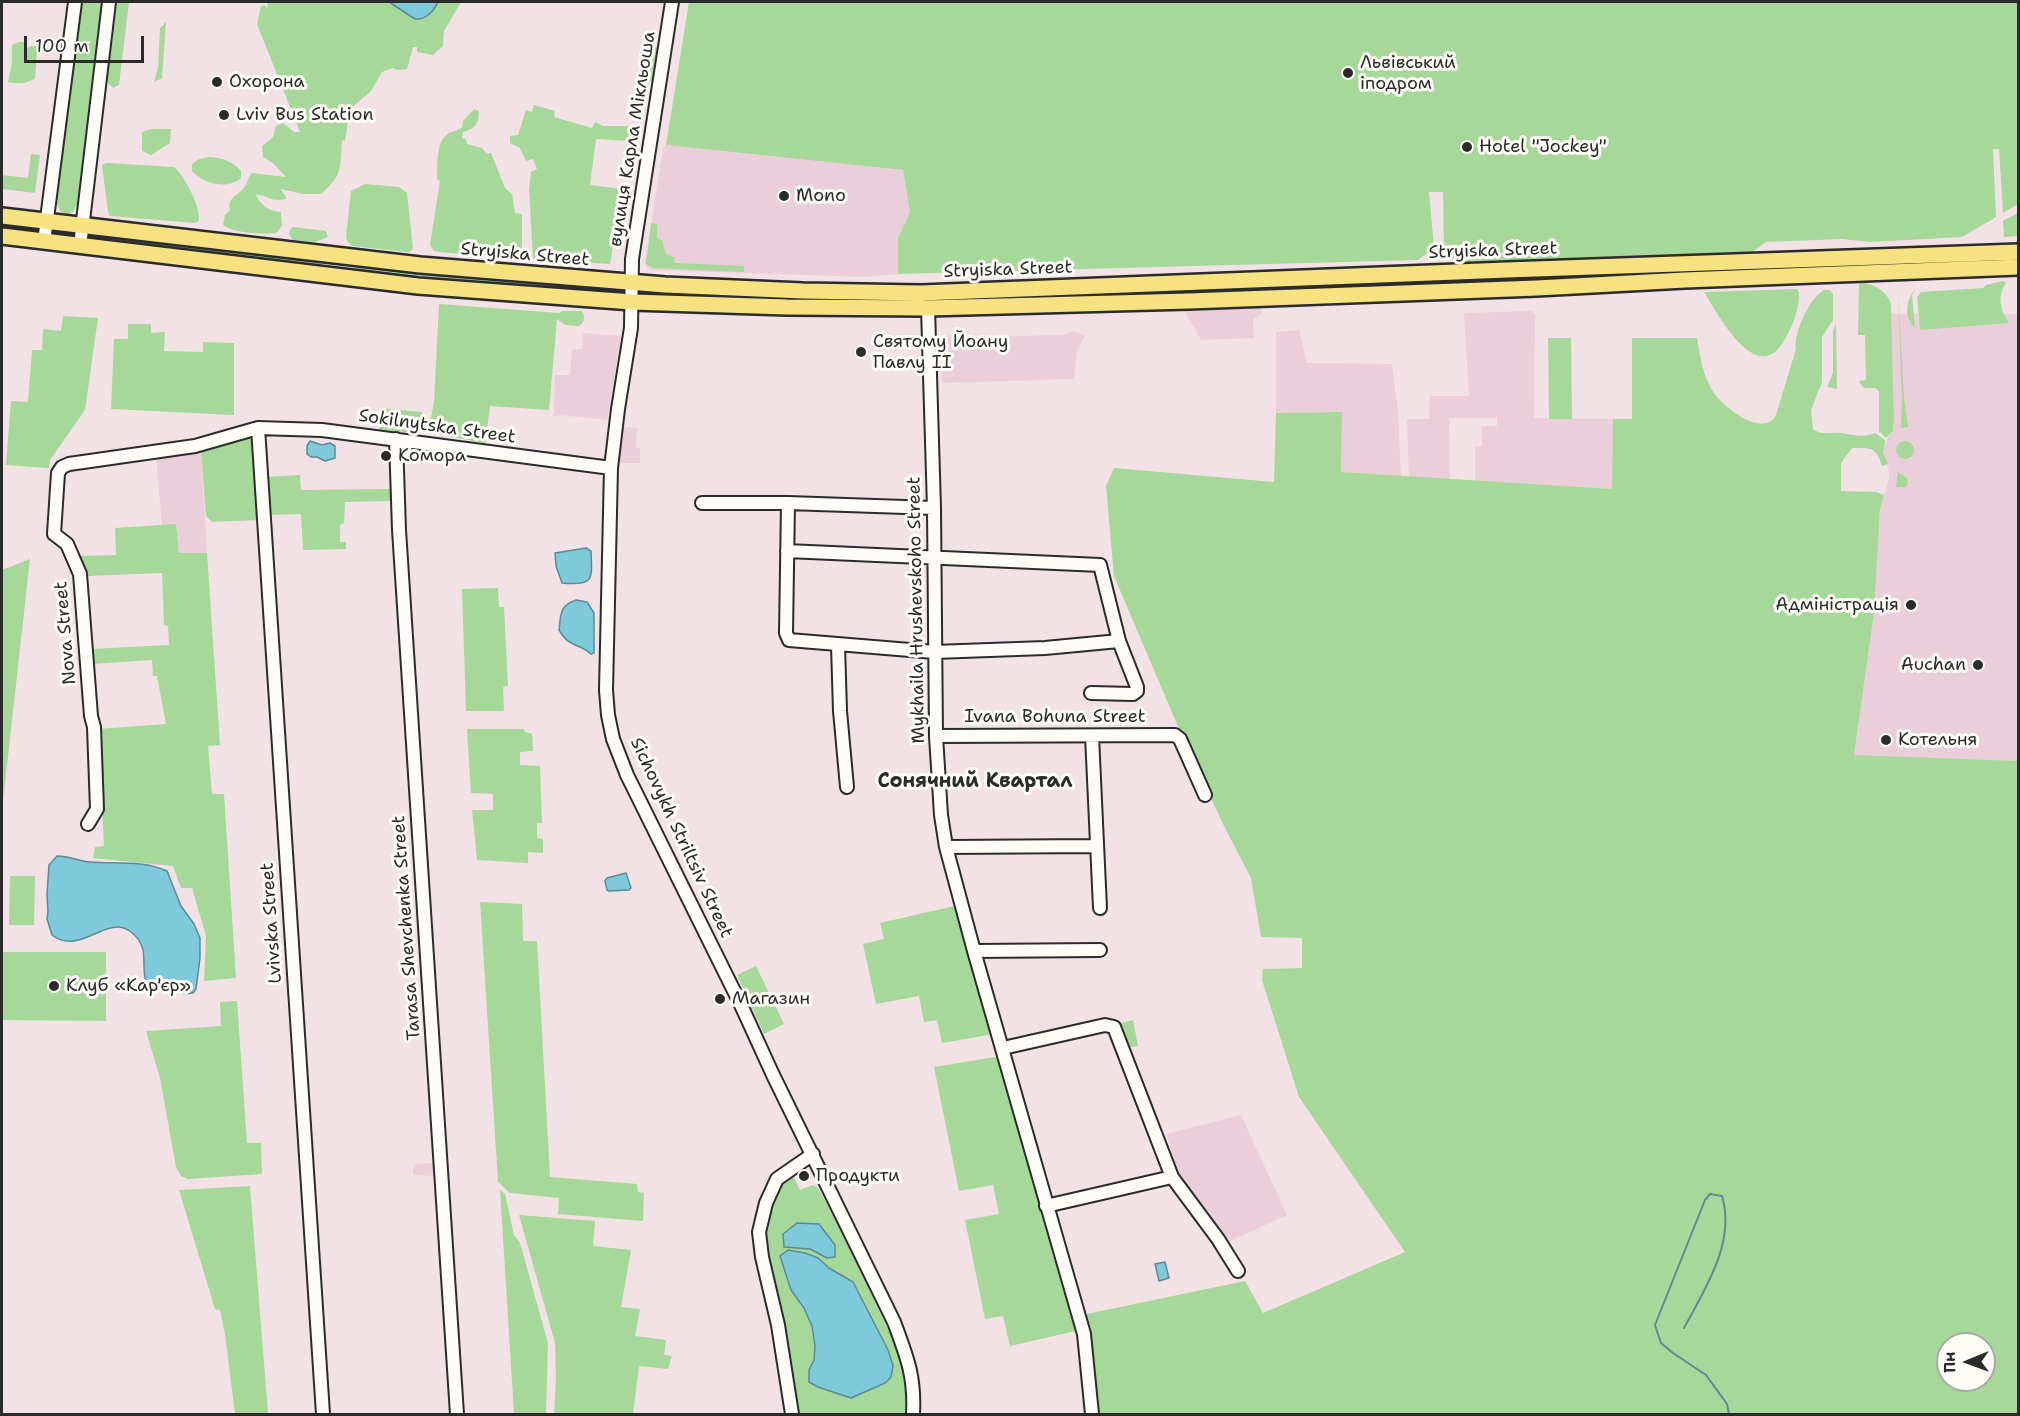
<!DOCTYPE html>
<html>
<head>
<meta charset="utf-8">
<style>
	body { margin:0 }
	#map { position:relative; width:2020px; height:1416px; overflow:hidden; background:#f2e2e6; font-family:"Shantell Sans",sans-serif }
	canvas { display:block }
	.frame { position:absolute; inset:0; border:3px solid #2b2b2b; pointer-events:none }
	.north { position:absolute; left:1936px; top:1332px; width:60px; height:60px; box-sizing:border-box; background:#fdfcf7; border:2px solid #a9a8a5; border-radius:50%; rotate:269deg; font-size:16px; font-weight:700; line-height:24px; text-align:center; color:#2b2b2b }
	.north::after { content:''; display:block; margin:auto; width:21px; height:27px; background:#2b2b2b; clip-path:polygon(50% 0,100% 100%,50% 72%,0 100%) }
	.scale { position:absolute; left:24px; top:36px; width:120px; height:27px; box-sizing:border-box; border:3px solid #2b2b2b; border-top:0; padding-left:8px; font-size:18px; line-height:21px; white-space:nowrap; color:#2b2b2b; -webkit-text-stroke:4px #fdfcf7; paint-order:stroke }
</style>
</head>
<body>
<div id="map">
<canvas width="2020" height="1416"></canvas>
<div class="frame"></div>
<div class="north">Пн</div>
<div class="scale">100 m</div>
</div>
<script>
const c = document.querySelector('canvas').getContext('2d');
c.lineJoin = 'round';
function fill(path, color) {
  c.fillStyle = color;
  c.fill(path, 'evenodd');
}
function trace(path, color, width, dash) {
  c.strokeStyle = color;
  c.lineWidth = width;
  c.lineCap = dash ? 'butt' : 'round';
  c.setLineDash(dash || []);
  c.stroke(path);
}
function write(font, color, halo, rows, align = 'center') {
  c.font = font + ' "Shantell Sans",sans-serif';
  c.lineWidth = 6;
  c.setLineDash([]);
  c.textBaseline = 'middle';
  c.strokeStyle = halo;
  c.fillStyle = color;
  for (const [text, x, y, turn = 0] of rows) {
    c.save();
    c.translate(x, y);
    c.rotate((+turn || 0) * Math.PI / 180);
    c.textAlign = isNaN(turn) ? turn : align;
    if (halo) c.strokeText(text, 0, 0);
    c.fillText(text, 0, 0);
    c.restore();
  }
}
fill(new Path2D(`
	M666,145L903,170L910,212L898,238V274L866,277L652,270L646,267L645,262L663,149Z
	M1261,308V314L1253,320L1254,338L1201,340L1184,310Z
	M1531,311L1535,315L1534,418L1613,419V489L1475,481V446H1482V426H1497V418H1449L1450,480L1409,478L1407,419H1429L1430,396H1469L1464,313Z
	M1891,314H2018V761L1854,756L1874,613L1880,510L1889,479L1888,464L1884,457L1883,447L1894,428V421Z
	M1299,330L1307,363L1392,364L1398,411L1401,477L1341,472L1342,412L1276,413V332Z
	M953,331L976,337L1062,335L1074,331L1086,335L1077,350L1074,379L942,383L943,344Z
	M583,333L621,336L607,420L559,415L554,417L555,375H570L572,349H582Z
	M621,427L637,428L636,448H640V463H618Z
	M201,451L207,553H179L176,525H162L156,457Z
	M1241,1115L1287,1215L1226,1243L1180,1177L1166,1134Z
	M434,1163V1176L413,1175V1166L415,1164Z`), '#eacfda');
fill(new Path2D(`
	M81,2H102L77,204L73,212L65,214L60,211L57,203Z
	M117,2H129L119,85L113,88L107,82Z
	M268,2H461L444,31L443,46L433,55L417,52V47H413L407,69L397,70L393,68L382,72L371,91L350,109L345,141L342,140C340,168 343,175 321,194H303L281,189L287,199C269,202 270,196 255,194C262,206 268,211 281,212L282,226L276,233C260,234 237,234 223,225L225,215L230,210C228,198 234,198 241,191C246,187 248,179 251,173L286,177L273,163L263,157L262,146L273,137L276,126L283,123L294,132H300L257,24L261,6L265,5L267,8Z
	M689,2H2018V204L2003,213L1999,149H1993L1996,217L1962,237L1871,242L1842,239L1766,242L1752,252L1457,262L1444,251L1443,192H1429L1434,247L1430,251L1418,260L898,274V238L910,212L903,170L666,145Z
	M166,22L162,78L154,82L158,68L160,28Z
	M19,42H24L28,48L31,46L46,47L45,50L41,49L37,51L35,78C28,84 16,84 8,82L12,63V45Z
	M652,44L659,50L655,79L651,82H646Z
	M534,105L555,111L554,117L592,128L595,122L603,126H632L630,141L596,139L590,185L622,189L610,264L533,259L529,189L531,172L537,169L533,159L526,161L520,148L510,143V136L518,135L526,110L532,112Z
	M474,109L479,111C479,123 475,129 463,132L462,138L466,139L467,144L482,148L487,154L491,153L505,188L512,194L515,213L522,214V259L439,252L434,251L430,245L440,181L437,179C438,165 435,141 449,133C453,131 457,131 462,127L463,121Z
	M151,129H171L170,143L151,155L142,151V132Z
	M31,154L40,155L35,193L2,189V175L28,178Z
	M210,157C222,158 233,161 241,171V178C228,190 203,184 192,171V164L199,159Z
	M108,163L174,167C184,175 201,207 199,221L195,223L110,216L108,211L102,166L103,164Z
	M365,184L399,187L407,193L413,248L411,251L407,252L352,246L347,241L346,236L351,191Z
	M2018,213V236L2004,237L2003,221Z
	M651,223L657,224V238L663,241C664,250 664,255 674,257L675,263L744,266V272L653,268L646,264Z
	M294,227L326,231L328,237L315,242L293,240L289,234L291,228Z
	M114,237L320,261L322,263L319,266L113,243Z
	M1874,263L1877,265L1873,268L1458,283L1456,281L1460,279Z
	M356,266L475,278L616,289L615,294L475,283L355,271Z
	M1429,280L1432,284L1429,287L926,304L666,299V293L802,298Z
	M1859,281C1873,285 1886,289 1891,304L1894,421L1893,431L1886,438L1879,431V391L1875,388H1864L1859,382V381L1866,380L1865,335H1858Z
	M2003,281L2006,283C1996,298 2001,310 2009,323L1920,330L1917,297L1921,292L1983,288L1986,285Z
	M1916,288L1912,295L1915,328C1903,318 1906,299 1916,288Z
	M1797,289L1799,292C1800,309 1792,327 1784,341C1756,388 1718,314 1704,292Z
	M1824,290H1830L1833,294V320L1822,337V382L1811,410L1813,429C1822,436 1831,432 1842,433C1853,435 1864,438 1875,433L1885,440L1883,453L1888,464L1882,466C1876,446 1871,448 1852,448L1841,463V491L1876,492L1884,495L1880,510L1874,613L1854,755L2018,761V1414H1096L1082,1315L1245,1281L1263,1313L1405,1252L1299,1097L1262,980L1263,969L1302,968V938L1261,937L1251,878L1225,828L1188,750L1114,576L1106,486L1114,468L1274,482L1276,413L1342,412L1341,472L1612,489L1613,419H1632V338H1697C1700,357 1703,377 1714,393C1723,407 1764,439 1776,415L1796,349C1793,334 1810,297 1824,290ZM1948,1344H1984V1380H1948Z
	M1898,292L1904,398L1908,427L1901,428L1902,398Z
	M439,304L559,313L562,311H582C586,317 584,323 579,326L565,325L557,319L549,410L490,406L485,443L428,433L434,402Z
	M63,316L98,318L85,410L50,460L49,468L6,465L11,401L28,402L32,350H42L43,329L61,331Z
	M1836,323L1837,389L1827,387L1833,373V332Z
	M128,324H151V333L165,332L164,351L203,352V342L234,343V415L111,409L114,339H128Z
	M1548,338H1571L1572,419H1549Z
	M381,408L422,412L420,433L379,430Z
	M247,436L253,438L257,520L212,522L206,516L201,451Z
	M1896 450a9 9 0 1 1 18 0a9 9 0 1 1-18 0Z
	M1898,472L1907,478L1908,483L1906,487H1896Z
	M300,475L301,490L391,489V501L345,502L344,523L340,525V542H346V549L303,550L301,514L267,515L265,477Z
	M176,524L179,553H207L220,745L208,746L212,794H224L236,978L204,981L206,936L192,888H181L173,866L93,858L95,847L104,846L98,729L166,724L157,676H153L152,660L92,664L91,649L169,645L168,626L164,625L162,573L87,576L78,556L116,555L115,528Z
	M30,559L2,810V570Z
	M498,588L499,607H504L508,686L503,687L504,711H466L462,589Z
	M467,729H524L525,732L532,734L533,751L520,752V765L540,766L542,823H537V838L543,839V853L528,852V863L477,860L472,810H493V794L471,793Z
	M10,876H35L34,925H9Z
	M480,902L522,904L523,941H537L550,1177L637,1184L638,1192L644,1193L643,1221L558,1214L559,1198L510,1193L498,1182Z
	M959,905L994,1034L942,1043L937,1020L924,1022L919,996L876,1004L863,944L884,939L880,923Z
	M2,952H106V1021L2,1020Z
	M756,966L784,1024L764,1034L737,975Z
	M237,1001L247,1143H261L262,1174L188,1179L181,1176L176,1167L160,1078L146,1031L221,1026L220,1002Z
	M1133,1020L1138,1046L1126,1048L1117,1024Z
	M1001,1056L1080,1330L1010,1346L1003,1316L985,1319L965,1220L999,1214L993,1185L959,1191L934,1067Z
	M791,1172L800,1190L813,1185L818,1188L840,1227L902,1359L908,1401V1414H796L765,1247C765,1218 769,1193 791,1172ZM835,1245L827,1258L810,1249L785,1247ZM818,1258L829,1268L838,1272L885,1383L851,1398L818,1387L809,1370C825,1342 808,1313 791,1290Z
	M250,1186L268,1414H235L225,1334L220,1310L215,1309L179,1190Z
	M500,1190L505,1194L514,1235L520,1243L548,1343L546,1414H514Z
	M519,1215L595,1221L593,1246L631,1250L621,1307L640,1309L635,1336L666,1340L664,1355L672,1356L668,1369L639,1366L633,1414H554L556,1378L555,1343Z`), '#a6d89a');
const water = new Path2D(`
	M389,2H438C434,11 426,20 415,19Z
	M310,441L322,445L330,443L335,446V458L325,461L317,457H311L307,454V446Z
	M586,548L591,551C592,579 595,586 562,583L556,566L555,553Z
	M576,600L587,602L594,613V653L591,654C580,643 570,649 559,630C561,614 559,606 576,600Z
	M57,856C69,856 79,861 90,862C116,864 143,860 167,871L181,906L194,924L200,938V958L196,989L193,993C183,995 177,990 168,987C161,985 154,987 147,984C139,967 152,948 131,932C107,913 80,957 52,935L47,919L48,912L47,894L49,865Z
	M626,873L631,888L629,890L609,891L607,890L605,881L607,878Z
	M797,1223L819,1224L835,1245V1257L827,1258L810,1249L784,1247L783,1234Z
	M788,1250L805,1253L818,1258L829,1268L853,1282L888,1350L893,1366L891,1377L885,1383L851,1398L818,1387L809,1382V1370L814,1360L815,1346L812,1326L804,1308L791,1290L780,1256Z
	M1165,1262L1169,1278L1159,1281L1155,1264Z`);
fill(water, '#7dcadb');
trace(water, '#5c8a95', 1.5);
trace(new Path2D(`
	M1684,1328C1705,1289 1736,1242 1722,1196L1710,1194L1705,1200L1655,1325L1661,1343L1673,1353L1706,1375L1727,1404L1729,1414`), '#5c8a95', 2);
const minor = new Path2D(`
	M672,2L632,259L631,328L618,409L611,468L606,690L608,715L613,739L627,775L741,1005L773,1075L894,1322C907,1357 915,1376 913,1414
	M44,242L75,2
	M80,246L109,2
	M928,308L934,508L936,736L941,815L946,847L974,951L1084,1334L1092,1414
	M258,428L323,1414
	M396,439L399,530L457,1414
	M702,503H788L934,508
	M788,503L786,633L789,640L934,652L1045,648L1119,641
	M787,551L1100,565L1119,641L1137,687V691L1133,694L1091,693
	M838,645L840,711L847,787
	M936,736L1175,735L1180,739L1205,795
	M1092,736L1100,908
	M88,824L97,809L94,727L91,716L80,574L67,544L54,534L58,473L62,467L69,464L195,446L258,428L322,430L611,468
	M946,847L1097,846
	M974,951L1100,950
	M1003,1048L1105,1025L1114,1027L1172,1177L1218,1239L1238,1271
	M1046,1206L1172,1177
	M792,1414L778,1325L762,1257L759,1232L766,1203L777,1179L813,1154`);
const major = new Path2D(`
	M2,216L420,265L665,285L803,291L921,293L1507,270L2018,252
	M2,236L418,286L632,302L787,307L928,308L1189,301L1537,288L1685,280L2018,267`);
trace(minor, '#2b2b2b', 16);
trace(major, '#2b2b2b', 20);
trace(minor, '#fdfcf7', 12);
trace(major, '#f6e281', 15);
for (const [x, y, r, color] of [
	[1348,73,6,"#2b2b2b"],
	[217,82,6,"#2b2b2b"],
	[224,115,6,"#2b2b2b"],
	[1467,147,6,"#2b2b2b"],
	[784,196,6,"#2b2b2b"],
	[861,352,6,"#2b2b2b"],
	[386,456,6,"#2b2b2b"],
	[1911,605,6,"#2b2b2b"],
	[1978,665,6,"#2b2b2b"],
	[1886,740,6,"#2b2b2b"],
	[54,986,6,"#2b2b2b"],
	[720,999,6,"#2b2b2b"],
	[804,1176,6,"#2b2b2b"]
]) {
  const dot = new Path2D();
  dot.arc(x, y, r, 0, 2 * Math.PI);
  c.fillStyle = color;
  c.fill(dot);
  trace(dot, '#fdfcf7', 2);
}
write('18px', '#2b2b2b', '#fdfcf7', [
	["Львівський",1360,63],
	["іподром",1360,84],
	["Охорона",229,82],
	["Lviv Bus Station",236,115],
	["Hotel \"Jockey\"",1479,147],
	["Mono",796,196],
	["Святому Йоану",873,342],
	["Павлу ІІ",873,363],
	["Комора",398,456],
	["Адміністрація",1899,605,"right"],
	["Auchan",1966,665,"right"],
	["Котельня",1898,740],
	["Клуб «Кар'єр»",66,986],
	["Магазин",732,999],
	["Продукти",816,1176]
], 'left');
write('18px', '#2b2b2b', '#fdfcf7', [
	["вулиця Карла Мікльоша",633,139,-81],
	["Stryiska Street",1493,251,-2],
	["Stryiska Street",525,255,5],
	["Stryiska Street",1008,270,-2],
	["Sokilnytska Street",437,427,8],
	["Mykhaila Hrushevskoho Street",917,610,-91],
	["Nova Street",66,633,-95],
	["Ivana Bohuna Street",1055,717],
	["Sichovykh Striltsiv Street",681,838,65],
	["Lvivska Street",272,923,-94],
	["Tarasa Shevchenka Street",407,928,-94]
]);
write('bold 20px', '#2b2b2b', '#fdfcf7', [
	["Сонячний Квартал",975,782]
]);
</script>
</body>
</html>
